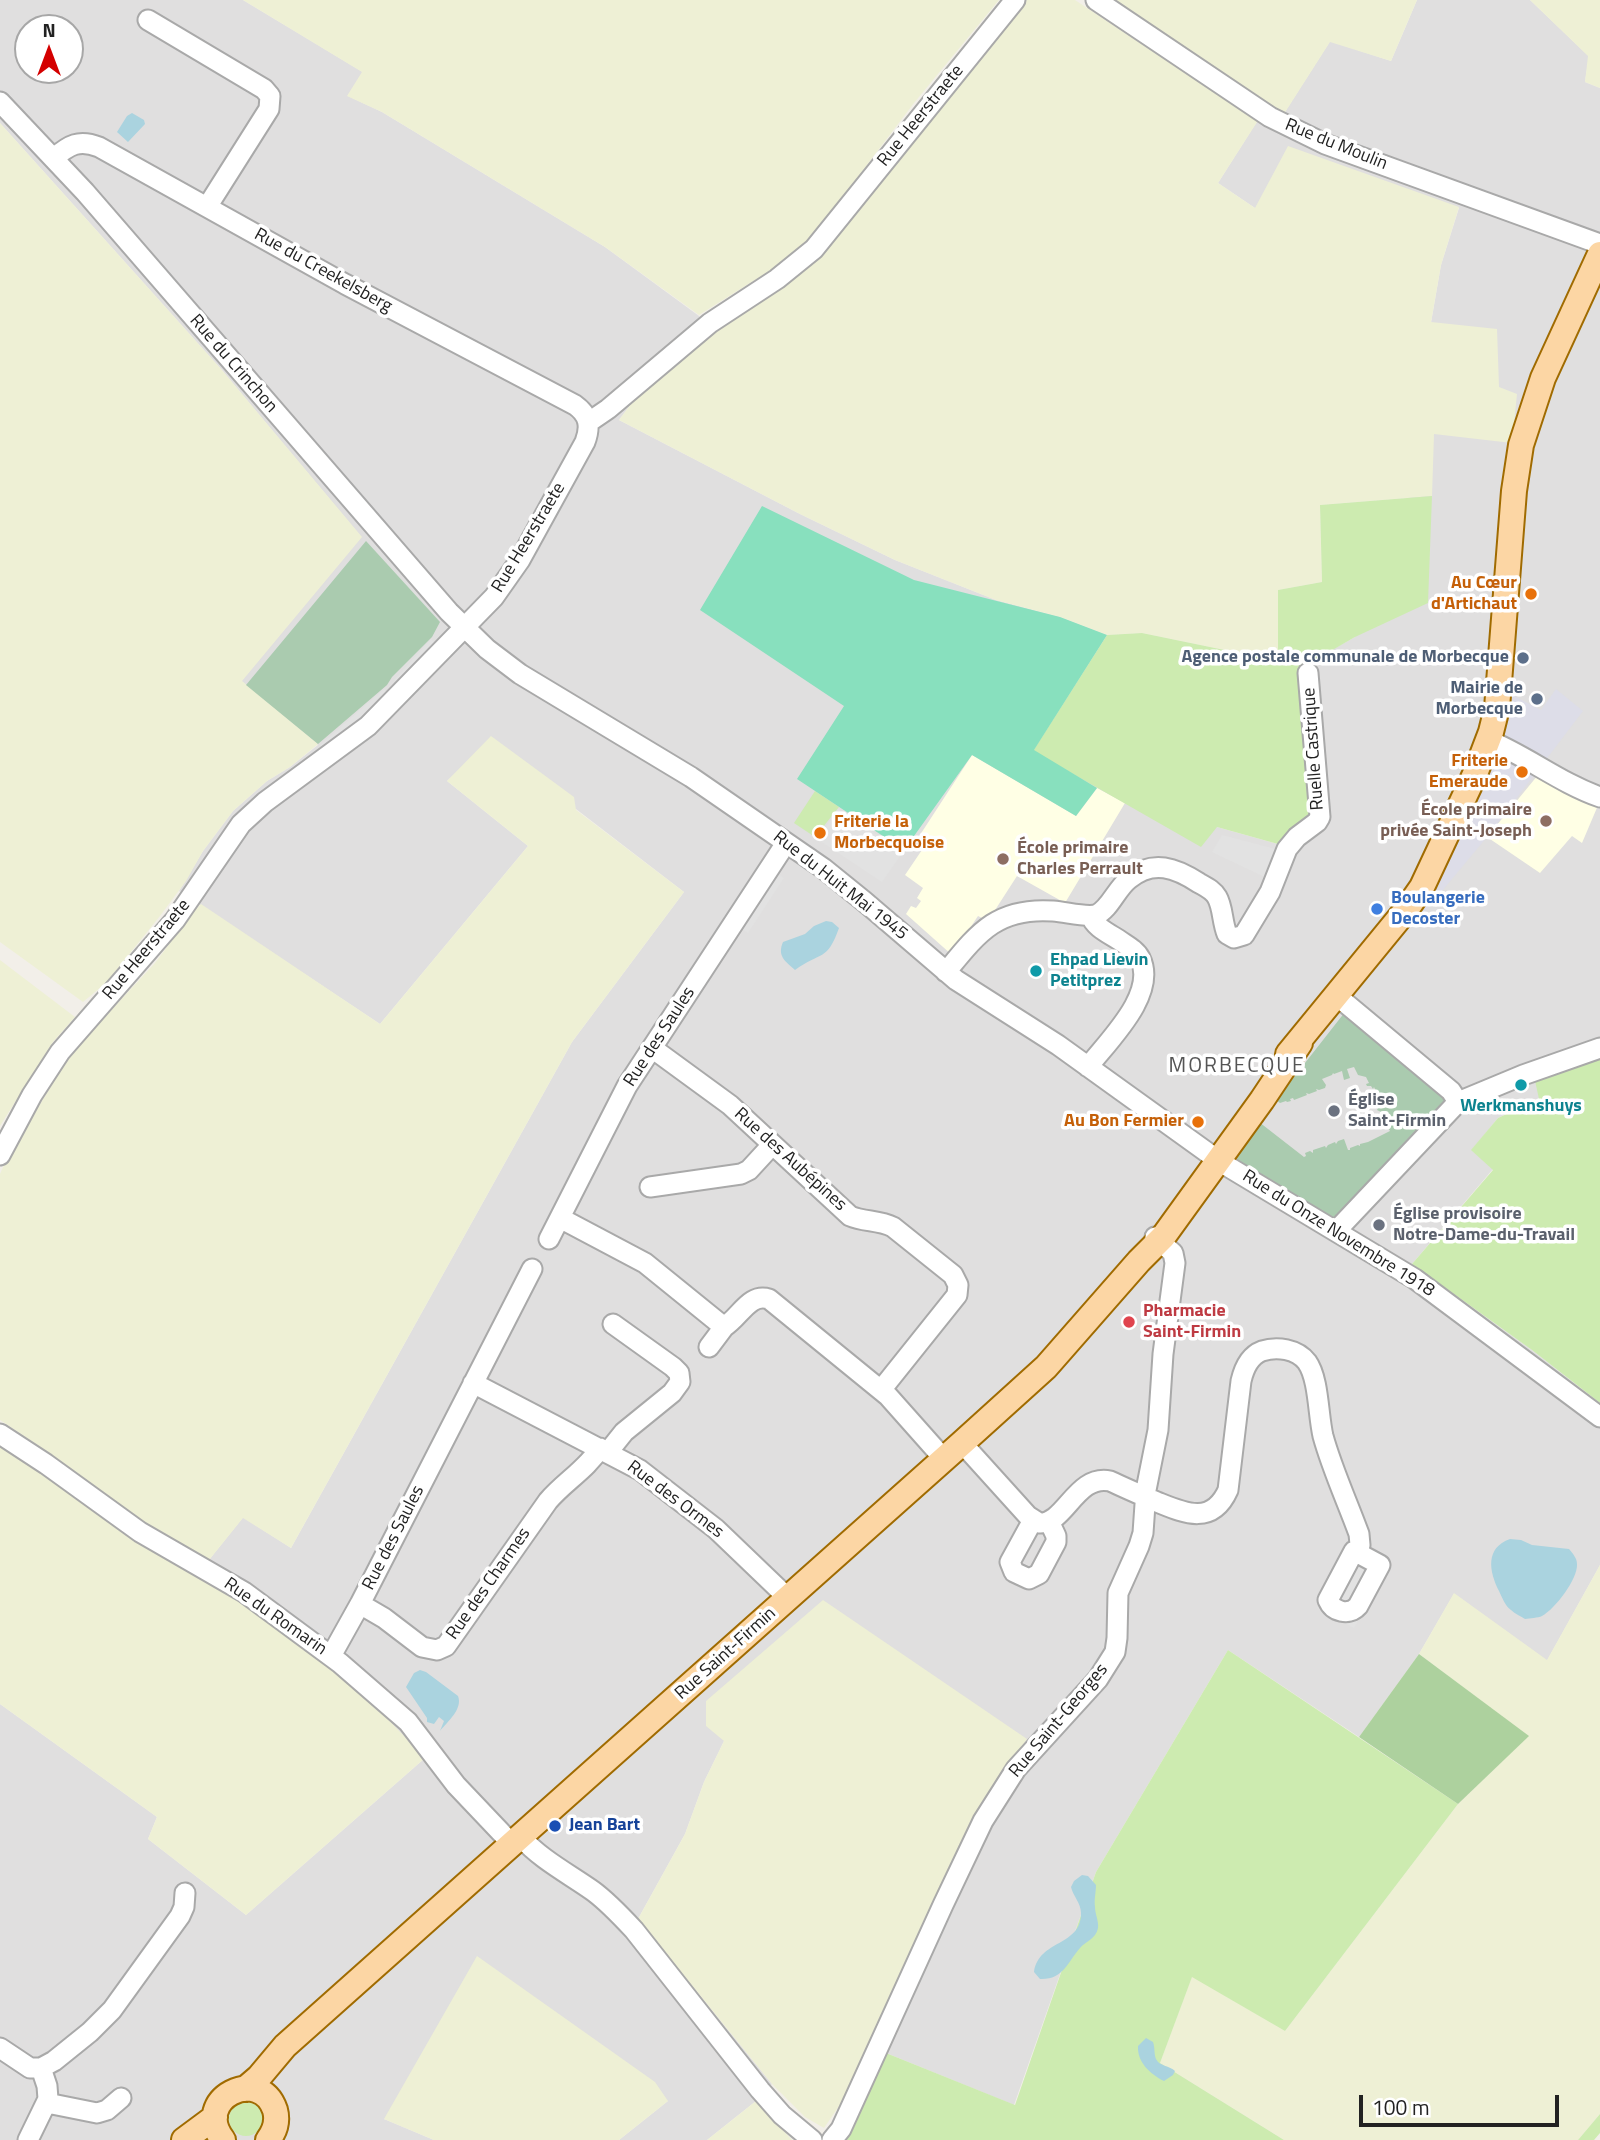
<!DOCTYPE html>
<html>
<head>
<meta charset="utf-8">
<style>
	body { margin:0 }
	#map { position:relative; width:1600px; height:2140px; overflow:hidden; background:#f2efe9; font-family:"Titillium Web",sans-serif }
	canvas { display:block }
	.north { position:absolute; left:14px; top:14px; width:70px; height:70px; box-sizing:border-box; background:#fff; border:2px solid #a7a7a7; border-radius:50%; rotate:0deg; font-size:19px; font-weight:700; line-height:28px; text-align:center; color:#222 }
	.north::after { content:''; display:block; margin:auto; width:24px; height:32px; background:#d40000; clip-path:polygon(50% 0,100% 100%,50% 72%,0 100%) }
	.scale { position:absolute; left:1359px; top:2095px; width:200px; height:32px; box-sizing:border-box; border:4px solid #222; border-top:0; padding-left:9px; font-size:21px; line-height:24px; white-space:nowrap; color:#222; -webkit-text-stroke:5px #fff; paint-order:stroke }
</style>
</head>
<body>
<div id="map">
<canvas width="1600" height="2140"></canvas>
<div class="north">N</div>
<div class="scale">100 m</div>
</div>
<script>
const c = document.querySelector('canvas').getContext('2d');
c.lineJoin = 'round';
function fill(path, color) {
  c.fillStyle = color;
  c.fill(path, 'evenodd');
}
function trace(path, color, width, dash) {
  c.strokeStyle = color;
  c.lineWidth = width;
  c.lineCap = dash ? 'butt' : 'round';
  c.setLineDash(dash || []);
  c.stroke(path);
}
function write(font, color, halo, rows, align = 'center') {
  c.font = font + ' "Titillium Web",sans-serif';
  c.lineWidth = 7;
  c.setLineDash([]);
  c.textBaseline = 'middle';
  c.strokeStyle = halo;
  c.fillStyle = color;
  for (const [text, x, y, turn = 0] of rows) {
    c.save();
    c.translate(x, y);
    c.rotate((+turn || 0) * Math.PI / 180);
    c.textAlign = isNaN(turn) ? turn : align;
    if (halo) c.strokeText(text, 0, 0);
    c.fillText(text, 0, 0);
    c.restore();
  }
}
fill(new Path2D(`
	M0,0H243L363,72L348,96L382,112L605,247L699,316L713,332L640,392L619,420L800,514L895,560L996,600L1060,617L1107,635L1034,750L1217,827L1285,846L1303,666L1355,637L1434,433L1499,387L1431,323L1441,265L1459,208H1255L1218,183L1268,104L1284,113L1330,41L1391,61L1417,0H1530L1589,56L1585,82L1600,88V1053L1539,1098L1498,1118L1472,1150L1493,1169L1412,1264L1532,1350L1600,1403V1565L1547,1661L1454,1594L1419,1654L1359,1737L1228,1650L1096,1872L1014,2105L881,2051L724,1741L704,1782L685,1834L638,1919L772,2084L756,2101L707,2140H619L668,2101L384,2119L434,2140H0V1704L157,1817L148,1839L246,1915L425,1758L197,1575L243,1517L291,1548L572,1042L684,892L576,809L465,765L447,781L528,846L380,1024L179,891L203,851L233,811L267,781L290,767L318,745L241,681L361,537L221,369L0,123ZM28,28H70V70H28Z`), '#e0dfdf');
fill(new Path2D(`
	M972,755L1076,816L1097,788L1125,803L1065,903L1017,876L988,921L978,916L952,955L906,914L911,906L916,908L921,901L917,898L923,888L905,875L926,844L918,838Z
	M1538,775L1599,803L1582,843L1572,836L1540,873L1487,837Z`), '#ffffe5');
fill(new Path2D(`
	M243,0H999L914,103L813,236L782,263L699,315L605,247L382,112L347,96L362,72Z
	M1027,0H1075L1203,85L1259,119L1218,183L1255,208L1288,146L1459,207L1441,265L1431,322L1497,329L1499,387L1517,394L1512,443L1434,434L1432,496L1320,505L1322,582L1278,590V661L1142,633L1107,635L1060,617L996,600L895,560L800,514L619,420L640,392L713,332L783,287L806,269L826,249L1003,26Z
	M1113,0H1417L1391,61L1330,42L1284,114L1172,41Z
	M1530,0H1600V88L1585,82L1588,56Z
	M0,123L221,369L362,537L242,681L318,744L290,767L267,781L233,811L203,851L186,881L160,916L106,983L83,1002L0,942Z
	M491,736L574,797L576,810L684,892L572,1042L291,1548L243,1518L197,1575L254,1610L363,1693L425,1758L246,1915L148,1839L157,1817L0,1704V1447L18,1455L102,1517L132,1514L51,1454L0,1420V1174L7,1158L64,1065L88,1035L155,963L193,912L201,904L380,1024L528,846L447,781Z
	M0,960L75,1017L53,1042L0,1126Z
	M1600,1565V2114L1595,2120L1578,2140H1284L1160,2063L1192,1976L1285,2031L1458,1804L1528,1736L1419,1654L1454,1593L1547,1660Z
	M823,1600L1027,1739L999,1779L846,2096L824,2128L805,2117L772,2084L638,1919L685,1834L704,1782L724,1741L706,1726V1701Z
	M477,1956L655,2082L668,2101L619,2140H434L384,2119Z
	M756,2101L792,2140H707Z`), '#eef0d5');
fill(new Path2D(`
	M1432,496L1428,603L1355,637L1303,667L1313,812L1285,846L1217,827L1201,847L1033,751L1107,635L1142,633L1278,661V590L1322,582L1320,505Z
	M815,791L839,807L815,837L794,823Z
	M1600,1053V1403L1532,1350L1412,1264L1493,1170L1471,1150L1498,1118L1539,1099L1534,1076Z
	M1228,1650L1458,1804L1285,2031L1192,1977L1160,2063L1284,2140H842L881,2051L1015,2105L1096,1872Z
	M229 2119a17 17 0 1 1 34 0a17 17 0 1 1-34 0Z
	M1600,2114V2133L1594,2140H1578Z`), '#cdebb0');
fill(new Path2D(`
	M1419,1654L1529,1736L1458,1804L1359,1737Z`), '#add19e');
fill(new Path2D(`
	M366,541L440,622L432,637L392,677L387,685L318,744L246,685Z
	M1345,1012L1448,1102L1336,1221L1234,1158L1259,1122L1304,1157L1306,1156L1305,1153L1310,1151L1313,1153V1150L1325,1146L1326,1148L1328,1145L1335,1142L1336,1144L1338,1141L1344,1139L1348,1150H1350V1148L1358,1145L1360,1146V1144L1368,1142L1390,1131L1384,1121L1381,1123L1379,1120L1382,1118L1381,1112L1377,1110L1381,1102L1374,1087L1373,1089L1371,1086H1367L1366,1084L1369,1083L1366,1077L1358,1075L1354,1067L1347,1069L1350,1078L1344,1080L1342,1071L1334,1074L1333,1073L1332,1075L1322,1079L1326,1085L1325,1088L1319,1090L1316,1089L1317,1091L1309,1094L1306,1093L1307,1095L1294,1100L1293,1098L1290,1099L1291,1101L1287,1102L1286,1101L1280,1103L1276,1100Z`), '#aacbaf');
fill(new Path2D(`
	M762,506L914,580L1060,617L1107,635L1034,750L1097,788L1076,816L972,755L904,850L797,779L844,706L700,610Z`), '#88e0be');
fill(new Path2D(`
	M431,639L438,646L401,686L394,680Z
	M384,689L391,696L326,753L320,745Z
	M838,809L903,852L882,882L817,839Z
	M1222,835L1279,850L1269,879L1212,852Z
	M774,872L784,878L748,933L738,927Z
	M1353,1543L1390,1563L1354,1628L1317,1608Z`), '#e2e2e2');
fill(new Path2D(`
	M1556,689L1583,711L1487,837L1412,927L1404,922L1505,694L1512,695L1541,710Z`), '#dddde8');
fill(new Path2D(`
	M132,113L144,120L145,124L128,142L117,132L127,116Z
	M826,921L832,922L839,928C827,962 821,951 795,970C785,961 777,956 783,942L805,934L814,926Z
	M1510,1539L1521,1540L1532,1545L1569,1549C1573,1554 1577,1558 1577,1564C1578,1579 1555,1609 1542,1616C1538,1618 1530,1618 1525,1619C1521,1616 1515,1614 1511,1610C1505,1606 1502,1597 1499,1591C1489,1571 1485,1548 1510,1539Z
	M420,1670L426,1672L458,1696C463,1709 448,1721 440,1731L444,1721L439,1717L434,1724L427,1722V1718L406,1687L414,1673Z
	M1082,1875L1088,1876L1096,1885C1096,1892 1094,1899 1095,1907C1095,1914 1099,1921 1098,1928C1096,1939 1086,1941 1080,1948C1067,1963 1063,1980 1040,1979L1034,1972C1039,1939 1081,1947 1081,1913C1081,1903 1073,1896 1071,1887L1074,1881Z
	M1146,2038L1153,2042C1155,2047 1154,2055 1156,2059C1159,2066 1170,2066 1175,2071L1173,2075L1164,2081C1150,2074 1137,2062 1138,2046Z`), '#aad3df');
const minor = new Path2D(`
	M1096,0L1270,117L1325,144L1600,244
	M148,20L264,89L270,96L269,109L207,207
	M0,102L85,192L449,612L487,649L520,674L691,777L823,868L865,902L956,980L1058,1045L1222,1163L1415,1279L1600,1417
	M589,422L608,409L710,323L777,279L814,249L1015,0
	M1488,740C1527,756 1560,783 1600,797
	M946,972C978,933 997,907 1053,911C1067,912 1082,917 1096,915C1110,909 1116,889 1129,879C1153,859 1176,868 1199,883C1206,887 1213,890 1217,897C1223,907 1222,922 1227,934L1234,938L1244,935L1270,892L1287,849L1297,837L1317,822L1320,817L1308,673
	M1337,996L1451,1091L1458,1102
	M652,1048L730,1105L850,1216C864,1222 879,1220 893,1227L953,1275L958,1285L957,1295L881,1390
	M1088,1067C1108,1041 1158,994 1140,958C1136,950 1126,945 1119,940C1110,934 1094,927 1091,916
	M0,1155L32,1095L60,1052L175,920L241,824L265,802L368,726L494,597L520,560L585,442C591,426 589,415 575,405L345,284L99,147C79,139 69,145 54,158
	M650,1187L741,1174L749,1170L772,1145
	M560,1218L645,1263L724,1327C741,1316 749,1293 769,1299L888,1396L944,1459
	M1336,1231L1458,1102L1523,1075L1600,1048
	M549,1239L627,1086L786,843
	M709,1347L724,1327
	M473,1383L640,1470L716,1529L788,1598
	M0,1434L46,1464L140,1532L244,1592L340,1663L408,1722L456,1785L512,1844
	M962,1443L1028,1516L1039,1523C1065,1525 1076,1474 1110,1481C1125,1488 1141,1495 1157,1502C1184,1513 1212,1526 1228,1490L1241,1381C1244,1368 1249,1356 1262,1351C1277,1346 1297,1349 1307,1362C1319,1379 1318,1415 1323,1436C1332,1469 1347,1501 1359,1534L1360,1545L1358,1553
	M608,1452L624,1432L672,1393L680,1382L679,1373L673,1367L613,1324
	M1033,1520L1010,1562L1014,1572L1029,1579L1039,1574L1056,1542V1536L1049,1521
	M1354,1551L1380,1565L1358,1606C1349,1616 1333,1612 1328,1600Z
	M360,1604L384,1618L422,1647L437,1650L446,1646L548,1501C564,1482 587,1469 600,1448
	M331,1656L360,1604L532,1269
	M521,1837C540,1859 569,1874 593,1891C608,1902 621,1916 634,1930L760,2090L782,2115L812,2140
	M0,2048L30,2068H41L54,2061L90,2032L112,2010L180,1916L184,1907L185,1893
	M47,2103L97,2113L107,2110L121,2098
	M28,2140L48,2099L47,2086L41,2068
	M832,2140L841,2129L943,1905L983,1821L1016,1769L1098,1679L1115,1652L1117,1638L1118,1593L1139,1546L1143,1533L1146,1490L1158,1430L1163,1354L1175,1263L1173,1253L1155,1237`);
const major = new Path2D(`
	M1288,1054L1406,910L1422,887L1475,774L1491,732L1497,708L1514,491L1521,445L1543,378L1600,254
	M245,2089L259,2077L285,2046L962,1443L1046,1367L1139,1261L1163,1237L1262,1100L1300,1043
	M184,2140L215,2117
	M223,2140C191,2099 260,2065 275,2110C278,2121 275,2131 268,2140`);
trace(minor, '#a9a9a9', 23);
trace(major, '#a06b00', 28);
trace(minor, '#fff', 19);
trace(major, '#fcd6a4', 24);
for (const [x, y, r, color] of [
	[1531,594,7,"#e8710a"],
	[1523,658,7,"#5c6f8a"],
	[1537,699,7,"#5c6f8a"],
	[1522,772,7,"#e8710a"],
	[1546,821,7,"#8d6e63"],
	[820,833,7,"#e8710a"],
	[1003,859,7,"#8d6e63"],
	[1377,909,7,"#3f7fe0"],
	[1036,971,7,"#0f9aa8"],
	[1521,1085,7,"#0f9aa8"],
	[1334,1111,7,"#6b7280"],
	[1198,1122,7,"#e8710a"],
	[1379,1225,7,"#6b7280"],
	[1129,1322,7,"#e0444e"],
	[555,1826,7,"#1a4fb4"]
]) {
  const dot = new Path2D();
  dot.arc(x, y, r, 0, 2 * Math.PI);
  c.fillStyle = color;
  c.fill(dot);
  trace(dot, '#fff', 2.5);
}
write('18px', '#222', '#fff', [
	["Rue Heerstraete",921,116,-51],
	["Rue du Moulin",1336,145,22],
	["Rue du Creekelsberg",323,271,29],
	["Rue du Crinchon",233,364,49],
	["Rue Heerstraete",529,538,-59],
	["Ruelle Castrique",1314,749,-94],
	["Rue du Huit Mai 1945",840,886,38],
	["Rue Heerstraete",147,950,-50],
	["Rue des Saules",660,1037,-57],
	["Rue des Aubépines",790,1160,42],
	["Rue du Onze Novembre 1918",1338,1234,32],
	["Rue des Ormes",675,1500,37],
	["Rue des Saules",394,1538,-63],
	["Rue des Charmes",489,1584,-55],
	["Rue du Romarin",275,1617,35],
	["Rue Saint-Firmin",726,1654,-42],
	["Rue Saint-Georges",1059,1721,-50]
]);
write('bold 18px', '#c56008', '#fff', [
	["Au Cœur",1517,584],
	["d'Artichaut",1517,605],
	["Friterie",1508,762],
	["Emeraude",1508,783],
	["Friterie la",834,823,"left"],
	["Morbecquoise",834,844,"left"],
	["Au Bon Fermier",1184,1122]
], 'right');
write('bold 18px', '#4e5e75', '#fff', [
	["Agence postale communale de Morbecque",1509,658],
	["Mairie de",1523,689],
	["Morbecque",1523,710]
], 'right');
write('bold 18px', '#785e54', '#fff', [
	["École primaire",1532,811],
	["privée Saint-Joseph",1532,832],
	["École primaire",1017,849,"left"],
	["Charles Perrault",1017,870,"left"]
], 'right');
write('bold 18px', '#366cbe', '#fff', [
	["Boulangerie",1391,899],
	["Decoster",1391,920]
], 'left');
write('bold 18px', '#0d838f', '#fff', [
	["Ehpad Lievin",1050,961],
	["Petitprez",1050,982],
	["Werkmanshuys",1521,1107,"center"]
], 'left');
write('bold 18px', '#5b616d', '#fff', [
	["Église",1348,1101],
	["Saint-Firmin",1348,1122],
	["Église provisoire",1393,1215],
	["Notre-Dame-du-Travail",1393,1236]
], 'left');
write('bold 18px', '#be3a42', '#fff', [
	["Pharmacie",1143,1312],
	["Saint-Firmin",1143,1333]
], 'left');
write('bold 18px', '#164399', '#fff', [
	["Jean Bart",569,1826]
], 'left');
c.letterSpacing = '2px';
write('21px', '#555', '#fff', [
	["MORBECQUE",1237,1067]
]);
c.letterSpacing = '0px';
</script>
</body>
</html>
